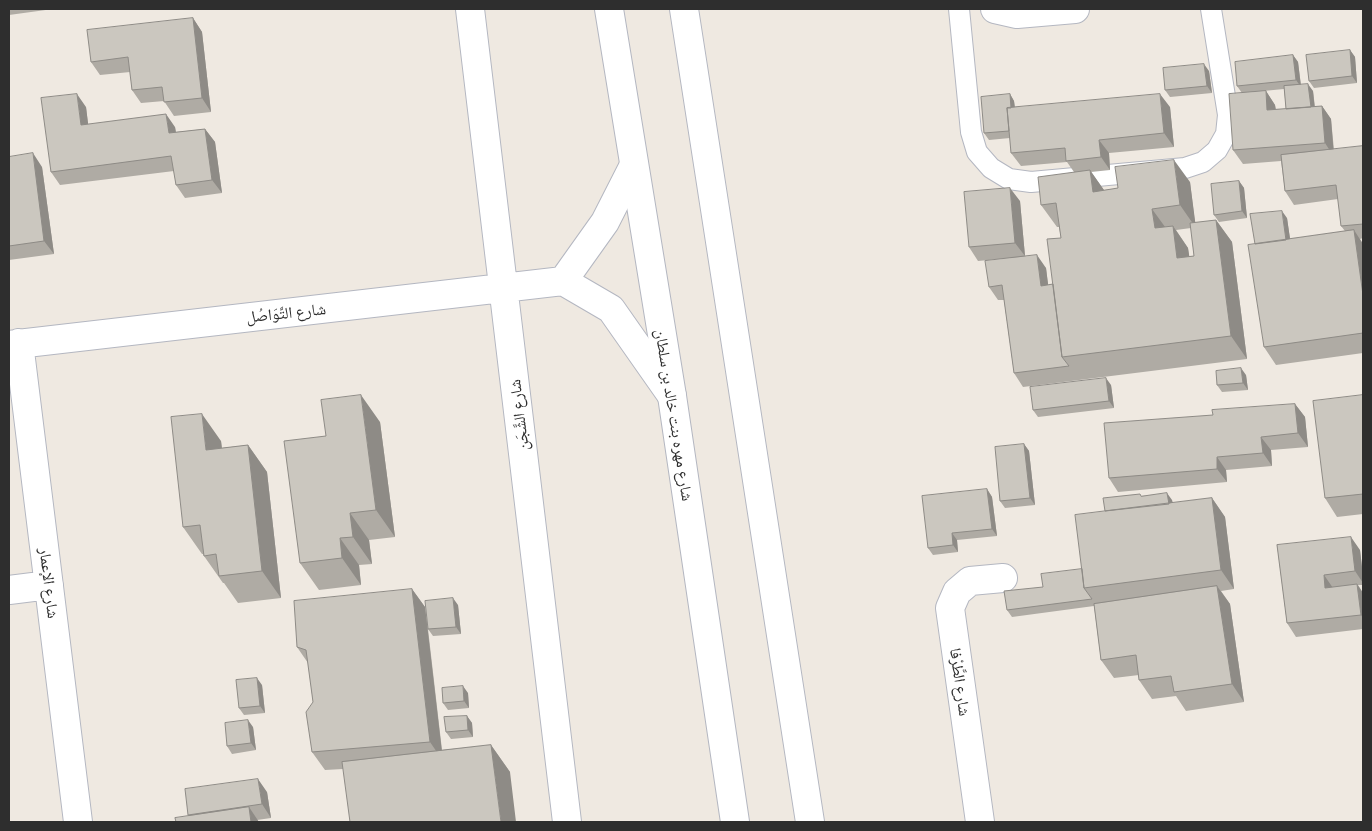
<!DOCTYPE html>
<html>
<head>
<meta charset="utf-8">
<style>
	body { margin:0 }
	#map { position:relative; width:1372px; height:831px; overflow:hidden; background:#efe9e1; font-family:"Exo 2",sans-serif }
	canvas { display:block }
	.frame { position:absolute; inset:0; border:10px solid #2e2e2e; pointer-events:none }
</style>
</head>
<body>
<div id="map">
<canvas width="1372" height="831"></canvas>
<div class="frame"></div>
</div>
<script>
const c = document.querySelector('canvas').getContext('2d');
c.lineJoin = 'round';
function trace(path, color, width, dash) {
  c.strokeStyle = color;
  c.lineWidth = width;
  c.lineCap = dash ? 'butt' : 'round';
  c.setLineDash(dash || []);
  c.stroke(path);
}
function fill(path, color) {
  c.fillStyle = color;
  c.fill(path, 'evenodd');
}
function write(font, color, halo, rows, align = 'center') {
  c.font = font + ' "Exo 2","Noto Naskh Arabic",sans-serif';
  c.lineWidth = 4;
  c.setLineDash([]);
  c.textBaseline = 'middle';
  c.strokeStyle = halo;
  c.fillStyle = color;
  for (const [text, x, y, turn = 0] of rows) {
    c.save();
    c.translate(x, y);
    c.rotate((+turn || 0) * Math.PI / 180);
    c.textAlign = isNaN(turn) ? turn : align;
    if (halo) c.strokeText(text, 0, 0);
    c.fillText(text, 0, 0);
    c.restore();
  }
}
const service = new Path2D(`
	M959,9L971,132L977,152L991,168L1009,179L1031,182L1185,168L1203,162L1217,150L1226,134L1228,115L1211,9`);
const minor = new Path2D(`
	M470,9L567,822
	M995,9L1017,14L1075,9
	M563,281L605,222L634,165
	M19,343L78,822
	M9,345L563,281L611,309L672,396
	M9,590L49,585
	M980,822L950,608L957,592L970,581L1003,578`);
const tertiary = new Path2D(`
	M609,9L672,396L735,822
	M684,9L810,822`);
trace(service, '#b4b7c1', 22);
trace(minor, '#b4b7c1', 30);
trace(tertiary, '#b4b7c1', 30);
trace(service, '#fff', 20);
trace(minor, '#fff', 28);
trace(tertiary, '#fff', 28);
fill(new Path2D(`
	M9,9H53L9,15Z
	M193,18L202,32L211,112L174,116L164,101L141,103L132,90L130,72L100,75L91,62Z
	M1350,50L1355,57L1357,83L1314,88L1309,81Z
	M1293,55L1298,62L1301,85L1313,91L1315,107L1322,106L1331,119L1334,150L1363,146V238L1360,239L1363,244V353L1276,365L1264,347L1255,244L1287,218L1290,239L1345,231L1341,226L1338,199L1294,205L1285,191L1281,161L1243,164L1233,150L1266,91L1275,105L1276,109H1286L1284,89L1242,93L1237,86Z
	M1209,71L1212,93L1170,97L1165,90Z
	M1010,94L1014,101L1015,107H1170L1174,147L1109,153L1110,170L1091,172L1104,190L1190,182L1195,223L1216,220L1232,242L1247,359L1023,387L1014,373L1004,300H998L989,287L1011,258L978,261L969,247L1020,201L1025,256L1046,268L1048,285L1053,284L1061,238L1059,227H1057L1041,205L1074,172L1067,162L1021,166L1011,153L1010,138L989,140L984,133ZM1191,228L1194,256H1189L1188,248L1176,230Z
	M86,107L88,124L175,127L176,132L205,129L215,142L222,193L185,198L176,185L174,171L60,185L51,172Z
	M9,157L42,167L54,254L9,260Z
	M1239,181L1244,188L1247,218L1219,222L1214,215Z
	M1246,375L1248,390L1222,392L1217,385Z
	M1111,385L1114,408L1038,417L1033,410Z
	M1363,395V514L1337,517L1325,498Z
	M1295,404L1305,417L1308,447L1271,450L1272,466L1226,470L1227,482L1118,492L1109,478L1213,415Z
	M380,422L395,537L369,540L372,564L359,565L361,585L319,590L300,563Z
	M221,441L222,448L248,445L267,472L281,598L238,603L224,583H223L204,556L203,554H202L183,527Z
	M1024,444L1029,451L1035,505L1005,508L1000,501Z
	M987,489L992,497L997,536L957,540L958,552L933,555L928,548Z
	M1142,496L1172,500L1173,503L1212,498L1225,517L1234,589L1221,591L1230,604L1244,702L1186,711L1176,696L1152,699L1139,680V675L1114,678L1101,660L1094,606L1012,617L1007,610L1082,569L1105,511Z
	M1277,545L1360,550L1363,576V585H1358L1363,593V629L1296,637L1287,623Z
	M412,589L425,607L428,628L458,605L461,634L433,636L428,629L442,750L491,745L510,772L343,769L325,770L312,752L313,702L308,663L297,647Z
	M262,685L265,713L244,715L239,708Z
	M468,693L469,708L448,710L443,703Z
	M467,716L472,723L473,737L451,739L446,732Z
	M253,727L256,750L232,754L227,746Z
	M267,792L271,818L257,820L259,822H251L189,816L188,815Z`), '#afaba4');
fill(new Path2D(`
	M193,18L202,32L211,112L202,98Z
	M1350,50L1355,57L1357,83L1352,76Z
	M1293,55L1298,62L1301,87L1296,80Z
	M1204,64L1209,71L1212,93L1207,86Z
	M1308,84L1313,91L1316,121L1311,114Z
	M1266,91L1275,105L1277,123L1267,110Z
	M77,94L86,107L90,139L81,125Z
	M1010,94L1014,101L1018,137L1013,130Z
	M1160,94L1170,107L1174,147L1164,133Z
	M1322,106L1331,119L1334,157L1325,143Z
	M166,114L175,127L178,147L169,133Z
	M205,129L215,142L222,193L212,180Z
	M1099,140L1109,153L1110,170L1101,157Z
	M33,153L42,167L54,254L44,241Z
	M1174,160L1190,182L1196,228L1180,205Z
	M1090,170L1106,193L1093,192Z
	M1239,181L1244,188L1247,218L1242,211Z
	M1010,188L1020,201L1025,256L1015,243Z
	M1152,209L1168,231L1155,228Z
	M1282,211L1287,218L1293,259L1288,252Z
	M1216,220L1232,242L1247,359L1231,336Z
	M1173,226L1188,248L1193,280L1177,258Z
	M1354,230L1363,244V295Z
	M1037,255L1046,268L1050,299L1041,286Z
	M1241,368L1246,375L1248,390L1243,383Z
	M1106,378L1111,385L1114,408L1109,401Z
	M361,395L380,422L395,537L376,510Z
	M1295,404L1305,417L1308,447L1298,433Z
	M202,414L221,441L225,477L206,450Z
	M1261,437L1271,450L1272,466L1263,453Z
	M1024,444L1029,451L1035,505L1030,498Z
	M248,445L267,472L281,598L262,571Z
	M1217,457L1226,470L1227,482L1217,469Z
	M987,489L992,497L997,536L992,529Z
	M1167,493L1172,500L1175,523L1170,516Z
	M1212,498L1225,517L1234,589L1221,570Z
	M350,513L369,540L372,564L353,537Z
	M952,533L957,540L958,552L953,545Z
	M1351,537L1360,550L1363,576V583L1355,571Z
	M340,538L359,565L361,585L342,558Z
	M1324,575L1333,588H1325Z
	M1357,584L1363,593V618L1361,615Z
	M1217,586L1230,604L1244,702L1232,684Z
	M412,589L425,607L443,761L430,742Z
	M453,598L458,605L461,634L456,627Z
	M257,678L262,685L265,713L260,706Z
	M463,686L468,693L469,708L464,701Z
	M467,716L472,723L473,737L468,730Z
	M248,720L253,727L256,750L251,743Z
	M491,745L510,772L516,822H501Z
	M258,779L267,792L271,818L262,804Z
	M249,807L259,822H251Z`), '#8e8b86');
const building = new Path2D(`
	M193,18L202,98L164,102L162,87L132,90L128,57L91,62L87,30Z
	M1350,50L1352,76L1309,81L1306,55Z
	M1293,55L1296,80L1237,86L1235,62Z
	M1204,64L1207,86L1165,90L1163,68Z
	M1308,84L1311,107L1286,109L1284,86Z
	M1266,91L1267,110L1322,106L1325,143L1233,150L1229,94Z
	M77,94L81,125L166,114L169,133L205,129L212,180L176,185L171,156L51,172L41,98Z
	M1010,94L1011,108H1007L1009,131L984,133L981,97Z
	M1160,94L1164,133L1099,140L1101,157L1066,161L1065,148L1011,153L1007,108Z
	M1363,146V224L1341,226L1336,185L1285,191L1281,155Z
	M33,153L44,241L9,246V157Z
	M1174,160L1180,205L1152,209L1155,228L1173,226L1177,258L1194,256L1190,223L1216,220L1231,336L1062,357L1047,239L1061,238L1056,203L1041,205L1038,177L1090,170L1093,192L1118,188L1115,167Z
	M1239,181L1242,211L1214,215L1211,184Z
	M1010,188L1015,243L969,247L964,192Z
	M1282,211L1286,240L1255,244L1250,214Z
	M1354,230L1363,295V333L1264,347L1248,245Z
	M1037,255L1041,286L1053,284L1062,357L1069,366L1014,373L1002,285L989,287L985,261Z
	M1241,368L1243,383L1217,385L1216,371Z
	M1106,378L1109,401L1033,410L1030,387Z
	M361,395L376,510L350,513L353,537L340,538L342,558L300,563L284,441L326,436L321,400Z
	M1363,395V494L1325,498L1313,401Z
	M1295,404L1298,433L1261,437L1263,453L1217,457V469L1109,478L1104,423L1213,415L1212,410Z
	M202,414L206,450L248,445L262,571L219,576L216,554L204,556L200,525L183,527L171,417Z
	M1024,444L1030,498L1000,501L995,447Z
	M987,489L992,529L952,533L953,545L928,548L922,496Z
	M1167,493L1169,504L1105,511L1103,498L1140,494L1141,496Z
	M1212,498L1221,570L1084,588L1075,515Z
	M1351,537L1355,571L1324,575L1325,588L1357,584L1361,615L1287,623L1277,545Z
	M1082,569L1084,588L1092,599L1007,610L1004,591L1043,587L1041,574Z
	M1217,586L1232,684L1174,692L1171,676L1139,680L1136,655L1101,660L1094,604Z
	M412,589L430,742L312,752L306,712L313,702L306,650L297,647L294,601Z
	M453,598L456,627L428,629L425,601Z
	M257,678L260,706L239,708L236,680Z
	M463,686L464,701L443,703L442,688Z
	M467,716L468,730L446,732L444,717Z
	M248,720L251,743L227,746L225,723Z
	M491,745L501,822H350L342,762Z
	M258,779L262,804L188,815L185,789Z
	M249,807L251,822H176L175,818Z`);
fill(building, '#cbc7bf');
trace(building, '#8e8b86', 1);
write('16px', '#2e2e2e', '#fff', [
	["شارع التَّوَاصُل",286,313,-6],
	["شارع الشَّجَن",519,415,-97],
	["شارع مهره بنت خالد بن سلطان",674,415,81],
	["شارع الإعمار",49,583,83],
	["شارع الطَّرْفا",960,682,82]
]);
</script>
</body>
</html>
